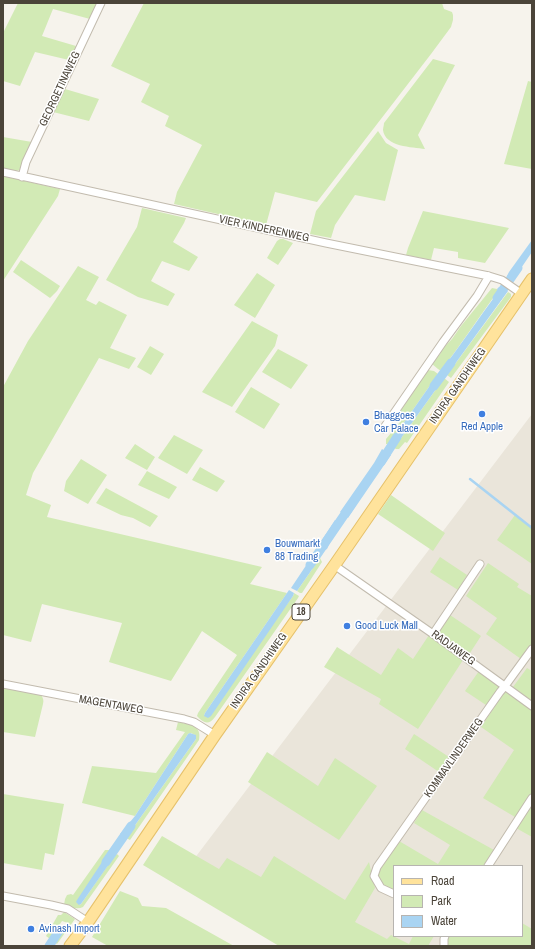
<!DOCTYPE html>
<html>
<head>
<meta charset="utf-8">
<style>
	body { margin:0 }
	#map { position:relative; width:535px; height:949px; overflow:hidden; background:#f6f3ec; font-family:"Archivo Narrow",sans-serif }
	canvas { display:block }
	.frame { position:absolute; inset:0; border:4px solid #4b4439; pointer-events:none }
	.legend { position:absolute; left:393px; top:865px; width:130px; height:72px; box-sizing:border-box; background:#fff; border:1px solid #b7b4b0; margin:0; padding:5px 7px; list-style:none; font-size:12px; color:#4b4439 }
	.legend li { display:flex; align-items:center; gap:8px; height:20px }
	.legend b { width:20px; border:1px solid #b7b4b0 }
</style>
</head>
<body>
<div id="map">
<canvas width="535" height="949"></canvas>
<div class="frame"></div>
<ul class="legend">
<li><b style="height:5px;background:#ffe39c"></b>Road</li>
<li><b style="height:11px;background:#d2eab5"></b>Park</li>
<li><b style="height:11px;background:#a9d4f2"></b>Water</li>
</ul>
</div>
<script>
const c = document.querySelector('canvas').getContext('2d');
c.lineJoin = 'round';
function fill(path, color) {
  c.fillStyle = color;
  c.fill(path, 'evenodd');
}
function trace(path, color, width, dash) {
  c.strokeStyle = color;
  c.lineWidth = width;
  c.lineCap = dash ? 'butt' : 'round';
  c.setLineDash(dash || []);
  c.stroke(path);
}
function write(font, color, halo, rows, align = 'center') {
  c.font = font + ' "Archivo Narrow",sans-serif';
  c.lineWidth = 3;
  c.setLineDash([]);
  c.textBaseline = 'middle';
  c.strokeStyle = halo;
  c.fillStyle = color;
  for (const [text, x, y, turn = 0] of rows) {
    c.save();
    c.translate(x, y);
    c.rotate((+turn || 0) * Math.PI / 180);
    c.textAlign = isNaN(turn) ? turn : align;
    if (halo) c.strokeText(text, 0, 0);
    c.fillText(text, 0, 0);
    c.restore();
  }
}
fill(new Path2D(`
	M532,414V946H288L175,884ZM394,866H522V936H394Z`), '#eae5da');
fill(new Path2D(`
	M18,3H97L90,19L53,9L42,36L76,46L69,60L35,52L20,86L3,81V33Z
	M144,3H442L444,9L452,12L453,15V20L451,27L431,54L317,202L275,192L266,225L174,204L177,192L202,145L165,126L169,116L141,102L150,84L111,66Z
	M433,59L455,65L418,135L425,149C412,147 385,147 383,130C383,128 384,125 384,123Z
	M528,81L532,82V169L504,164Z
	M65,89L99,99L89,121L53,112Z
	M378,131L386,143L398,150L385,201L355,195L335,225L331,238L310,234L316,211Z
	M3,137L32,142L20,170L16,171L3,168Z
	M3,176L60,189L58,196L3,281Z
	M142,208L186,218L184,223L173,242L198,257L189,271L162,261L151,281L175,294L168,306L138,297L106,280L137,227Z
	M423,211L509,228L485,263L458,258V252L434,248L431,260L406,255L408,248Z
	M280,239H283L293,243L278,265L267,258L277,241Z
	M21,260L60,286L57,291L50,298L13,272Z
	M78,266L99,277L86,300L96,305L99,301L127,315L110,348L136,358L129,369L99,358L33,473L26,495L51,505L47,517L262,567L250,584L287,593L205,713L204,716L293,596L294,593L299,596L298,598L215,717C209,725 204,724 197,716L198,713L237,655L202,631L171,681L109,662L122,623L42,604L31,642L3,635V387L28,341Z
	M257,273L275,285L255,318L234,305Z
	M492,288L497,289L498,291C479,317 461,344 441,371L438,369L432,364L440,354L442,349L452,339L461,326Z
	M508,292L511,294V297L451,378L447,375Z
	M252,321L278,335L275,346L232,407L202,392Z
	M150,346L164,354L151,375L137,367Z
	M278,349L308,365L291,389L262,372Z
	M428,370L434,371L438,374L389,444H386V439L400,422L399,417L402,407Z
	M444,378L449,382L407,443L405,442L399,449H396L394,448Z
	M251,387L280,404L264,429L235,412Z
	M174,435L203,450L187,474L158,458Z
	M135,444L155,457L147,470L125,458Z
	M81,459L107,475L88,504L64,491L66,481Z
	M200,467L225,481L217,492L192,480Z
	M147,471L177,487L169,499L138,485Z
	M106,488L158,516L150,527L133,518L121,515L96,503Z
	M391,495L445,533L433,551L378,514Z
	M515,515L532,528V564L497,540Z
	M440,557L467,575L458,590L430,572Z
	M320,558L322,562L302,593H300L297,591Z
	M488,563L519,584L517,587L532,596V643L521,659L486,634L497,618L466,596Z
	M450,615L481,636L468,656L437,634Z
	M429,635L463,660L418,729L379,704L381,699L324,667L337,647L381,675L398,648L413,659Z
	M527,668L532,671V701L513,687Z
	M479,671L500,686L486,705L465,691Z
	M3,688L41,695C43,698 44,700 43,704L35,737L3,732Z
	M506,690L532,709V792L515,817L483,798L514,750L481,727Z
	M178,722C190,725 202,725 199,740L130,840L126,838L196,739L195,735L191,733L188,734L135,816L82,803L92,766L156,773L185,732L176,730Z
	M414,734L449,757L439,772L405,749Z
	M267,752L318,786L335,758L377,786L339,840L248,782Z
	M3,794L64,804L54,855L45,853L42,870L3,863Z
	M532,803V837L516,828Z
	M422,810L494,850L483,866H394V891L382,885L378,875L381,866L399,841L438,864L450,845L414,823Z
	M162,836L219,869L227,858L261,877L274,856L345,900L369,862L375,888L355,922L387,939L391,935L409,944L413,936H434L428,946H279L143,865Z
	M105,850H109L110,851L108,853L79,905L81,904L115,855L117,854L119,856L83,907C77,910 71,907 64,905L65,899L67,895L71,894L73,895Z
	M120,891L138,898L142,906L166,908L234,946H108L92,937Z
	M64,912L75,919L57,944L54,942L68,923L62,921L50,939L46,936L58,915H61Z
	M522,923L532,929V946H448L447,940L448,936H522Z`), '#d2eab5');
fill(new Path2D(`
	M532,240V252L513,280L507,276L509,272Z
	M499,287H501L508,291L447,375L441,371C461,344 479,318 498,292L497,289Z
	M438,374L444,378L394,448L389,444Z
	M382,449L391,455L348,518L340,512L374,463Z
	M335,520L342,525L332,538L327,549L325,550L318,546Z
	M313,555H315L320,558L297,591L291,588Z
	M289,590L294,593L293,596L211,716L208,718L204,716L205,713Z
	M190,733L196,735V739L126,838L120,834L135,816L188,734Z
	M110,851L115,855L114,857L81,904L79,905L76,902L77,900L108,853Z`), '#a9d4f2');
trace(new Path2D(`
	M470,479L532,528`), '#a9d4f2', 2.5);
trace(new Path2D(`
	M497,298L518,268
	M434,386L451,363
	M381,462L397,437
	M310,565L351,505
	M106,862L131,826
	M49,946L59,931`), '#a9d4f2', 9);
const street = new Path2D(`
	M3,172L326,243L489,276L502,280L522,294
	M22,177L26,162L101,3
	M383,429L443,342L477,296L489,276
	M334,565L433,634L532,706
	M433,634L480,564
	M3,684L184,719L194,722L215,735
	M488,866L532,798
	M394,894L381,888L374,876L377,867L500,692L505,686L532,649
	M3,896L51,905L68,909L88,922
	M444,946V939L445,936`);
const primary = new Path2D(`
	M70,946L88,922L215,735L336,563L532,279`);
trace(street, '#c2bbae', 9);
trace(primary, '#e6c16a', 13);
trace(street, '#fff', 7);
trace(primary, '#ffe39c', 11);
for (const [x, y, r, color] of [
	[482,414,4,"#3f7fe0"],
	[366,422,4,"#3f7fe0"],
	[267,550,4,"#3f7fe0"],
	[347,626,4,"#3f7fe0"],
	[31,929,4,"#3f7fe0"]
]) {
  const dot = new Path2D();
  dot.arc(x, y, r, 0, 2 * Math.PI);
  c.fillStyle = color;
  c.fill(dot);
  trace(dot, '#fff', 1.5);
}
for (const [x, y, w] of [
	[301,612,18]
]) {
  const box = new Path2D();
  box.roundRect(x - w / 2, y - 8, w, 16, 3);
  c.fillStyle = '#fff';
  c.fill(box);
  trace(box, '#4b4439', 1);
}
write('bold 10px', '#4b4439', null, [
	["18",301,612]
]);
write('11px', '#4b4439', '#fff', [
	["GEORGETINAWEG",60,89,-65],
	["VIER KINDERENWEG",264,229,12],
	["INDIRA GANDHIWEG",458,386,-55],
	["RADJAWEG",453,648,36],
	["INDIRA GANDHIWEG",259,671,-55],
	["MAGENTAWEG",111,705,10],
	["KOMMAVLINDERWEG",454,758,-55]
]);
write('11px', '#366cbe', '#fff', [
	["Bhaggoes",374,416],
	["Car Palace",374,429],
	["Red Apple",482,427,"center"],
	["Bouwmarkt",275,544],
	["88 Trading",275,557],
	["Good Luck Mall",355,626],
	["Avinash Import",39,929]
], 'left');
</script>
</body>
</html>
